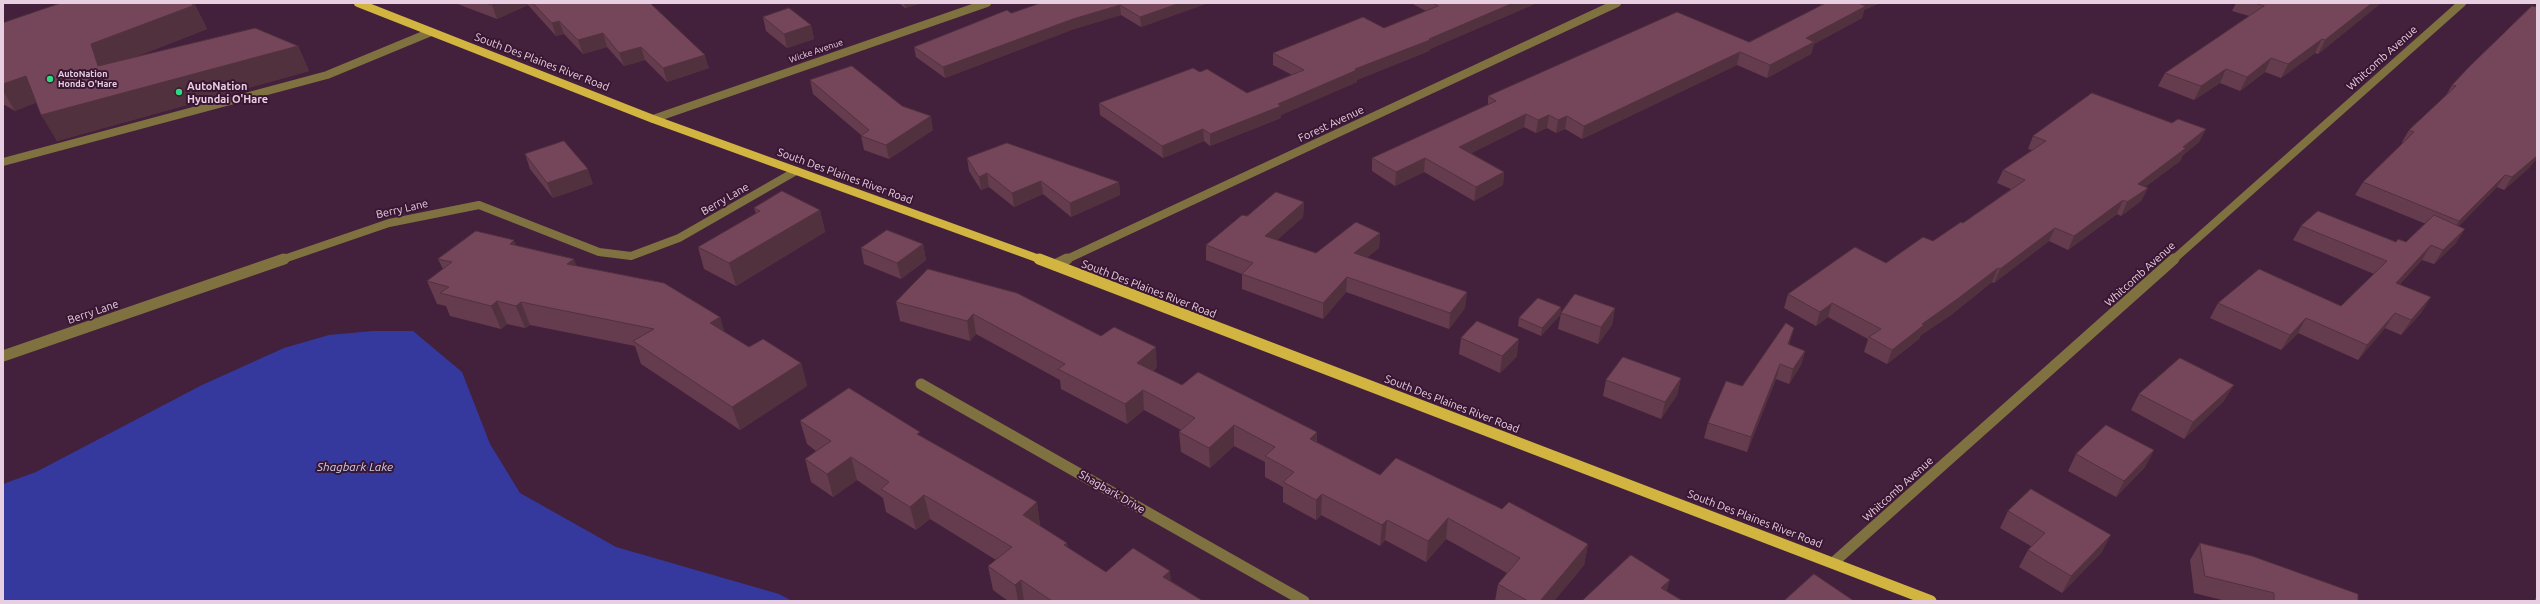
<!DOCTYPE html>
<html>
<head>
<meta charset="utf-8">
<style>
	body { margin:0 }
	#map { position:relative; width:2540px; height:604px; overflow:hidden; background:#43203c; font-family:Ubuntu,sans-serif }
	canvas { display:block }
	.frame { position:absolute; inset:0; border:4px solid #e7cfe1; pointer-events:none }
</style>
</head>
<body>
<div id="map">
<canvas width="2540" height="604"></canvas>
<div class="frame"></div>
</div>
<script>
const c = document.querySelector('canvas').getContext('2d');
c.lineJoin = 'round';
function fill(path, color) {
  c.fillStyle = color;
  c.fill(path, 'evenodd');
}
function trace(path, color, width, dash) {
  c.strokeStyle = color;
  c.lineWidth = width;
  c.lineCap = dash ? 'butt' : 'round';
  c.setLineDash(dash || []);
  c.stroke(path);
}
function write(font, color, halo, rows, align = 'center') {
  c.font = font + ' Ubuntu,sans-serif';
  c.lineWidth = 4;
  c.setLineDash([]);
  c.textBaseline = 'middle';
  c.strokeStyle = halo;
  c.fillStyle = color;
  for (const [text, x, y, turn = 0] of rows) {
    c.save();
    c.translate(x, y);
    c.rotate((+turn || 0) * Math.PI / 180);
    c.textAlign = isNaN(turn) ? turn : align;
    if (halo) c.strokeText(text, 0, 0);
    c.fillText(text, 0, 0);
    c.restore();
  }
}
fill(new Path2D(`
	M373,331H413L462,372L490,444L520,493L616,547L779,594L792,601H3V484L36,472L202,385L284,348L329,335Z`), '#35399e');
trace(new Path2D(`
	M653,119L987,3
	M3,162L327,75L431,32
	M281,260L389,223L479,205L599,252L631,256L679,238L796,171
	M1065,260L1617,3
	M2173,260L2462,3`), '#807240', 8);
trace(new Path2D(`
	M1055,265L1067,259
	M3,356L284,259
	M921,384L1304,601
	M1834,562L2174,259`), '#807240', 11);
trace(new Path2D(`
	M358,3L653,119L1042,260`), '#d2b541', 8);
trace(new Path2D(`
	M1039,259L1931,601`), '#d2b541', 11);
fill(new Path2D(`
	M455,3H650L709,68L667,82L645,60L624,66L607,47L583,54L564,34L556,36L528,5L497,19Z
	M899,3H922L905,8Z
	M1041,3H1208L1141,27L1121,15L1074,29L945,78L916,57L914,47Z
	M1411,3H1537L1430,49L1429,51L1357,80V82L1281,115V118L1210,146L1204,141L1163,158L1100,115L1099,103L1200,72L1247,93L1292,75L1273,65V53L1384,28L1426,11Z
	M1818,3H1880L1864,10L1862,18L1814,44L1811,54L1767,78L1737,65L1582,139L1565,129L1556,133L1547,128L1536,133L1524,127L1471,153L1504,172L1503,185L1474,201L1424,172L1395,186L1372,171V158L1488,105V96L1749,42L1822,5Z
	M2236,3H2381L2318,54L2315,53L2281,78L2265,72L2240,91L2220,83L2194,100L2158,86L2165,73L2249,16L2232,11Z
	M195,5L207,29L135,57L298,46L309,71L57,141L36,102L15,111L3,104V23Z
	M2537,7L2530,167L2504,190L2497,187L2459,226L2456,243L2434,264L2422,260L2400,284L2422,312L2401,335L2385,328L2358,360L2298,333L2281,350L2210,318L2218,303L2341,306L2374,274L2293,240L2301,226L2396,242H2406L2426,224L2355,195L2363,182L2403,143L2402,142L2409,130L2445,97L2452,85Z
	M763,17L811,25L814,39L787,48L766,31Z
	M810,80L902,106L933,130L889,159L864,150L861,136V135L813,94Z
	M2172,123L2206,129L2199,142L2183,155L2180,161L2145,187L2148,188L2141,201L2121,216L2117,214L2068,250L2049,241L1994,283L1992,282L1951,315L1921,335L1919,339L1887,364L1864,352L1868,339L1828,317L1816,326L1784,308L1788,294L1886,263L1933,241L1963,223L2011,189L1997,183L2003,170L2032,150L2028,149L2033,136Z
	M525,154L593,184L553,198L530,169Z
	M967,158L1119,182L1120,195L1071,217L1043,194L1014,207L989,187L981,190L969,171Z
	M1304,202L1303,217L1277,240L1316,253L1380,233L1379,248L1366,258L1467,292L1465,308L1449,329L1346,292L1323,319L1242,289V274L1206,260V245L1247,216Z
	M754,208L820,210L825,232L736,286L704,269L698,247L756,214Z
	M923,244L926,260L901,279L864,264L861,248Z
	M517,246L576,266L720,317L724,332L749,347L801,363L807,386L740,430L641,364L635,346L530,325L525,328L507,324L501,329L450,316L446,306L437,304L427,281L443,269L438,259Z
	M928,269L1157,367L1153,371L1182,385L1317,432V442L1380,475L1502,509L1588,544L1584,565L1554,601H1495L1498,584L1507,573L1446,539L1426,562L1385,540L1380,546L1321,515L1316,520L1283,502V487L1265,477V462L1234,446L1210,468L1181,452L1179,432L1181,430L1144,410L1127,424L1061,389L1060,380L976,334L970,341L900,321L896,302Z
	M1561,307L1560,315L1541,336L1518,326L1519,318Z
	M1615,308L1612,325L1598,344L1558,329L1561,313Z
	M1461,338L1517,356L1500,373L1459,354Z
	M1790,342L1789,345L1805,351L1801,365L1789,384L1776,379L1747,452L1704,438L1708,423L1742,386Z
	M1681,378L1677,395L1661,419L1603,396L1606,380Z
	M2139,394L2224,401L2184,439L2131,410Z
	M800,421L920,436L1037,502L1040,526L1067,543L1068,548L1106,572L1171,581L1203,601H1008L993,590L988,566L996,560L930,519L916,530L886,512L883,498L857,480L833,497L811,482L805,459L816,451L807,444Z
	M2154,450L2145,467L2116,497L2068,471L2076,454Z
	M2008,511L2102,552L2062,593L2019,567L2028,550L2031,546L2000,528Z
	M2200,543L2358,601H2226L2194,593L2190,560Z
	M2537,595V601H2534Z`), '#653c4d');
fill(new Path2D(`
	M498,3H527L528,5L497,19L492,5Z
	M904,3H922L905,8Z
	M1180,3H1208L1141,27L1140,17Z
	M1513,3H1537L1430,49L1429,51L1357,80V82L1281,115V118L1210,146V134L1278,104L1355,69Z
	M1858,3H1880L1864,10L1862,18L1814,44L1811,54L1767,78L1770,65L1806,38Z
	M2372,3H2381L2318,54L2325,40Z
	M195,5L207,29L105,69L98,66L91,44Z
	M1120,5L1121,15L1074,29L945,78L943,67L1073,19Z
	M559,21L564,34L556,36L552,23Z
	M811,25L814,39L787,48L784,34Z
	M603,33L607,47L583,54L578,40Z
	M2322,39L2315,53L2281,78L2288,64Z
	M298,46L309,71L57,141L41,115Z
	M641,47L645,60L624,66L619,53Z
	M1740,52L1737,65L1582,139L1584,126Z
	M705,55L709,68L667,82L663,68Z
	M2271,58L2265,72L2240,91L2247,77Z
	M2226,69L2220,83L2194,100L2201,86Z
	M26,76L41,101L15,111L3,91V84Z
	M1526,114L1524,127L1458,160L1459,147Z
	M1549,115L1547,128L1536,133L1538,120Z
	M931,116L933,130L889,159L886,145Z
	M1567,116L1565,129L1556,133L1558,120Z
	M1203,129L1204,141L1163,158L1162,146Z
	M2206,129L2199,142L2183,155L2180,161L2132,197L2138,184L2183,147Z
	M2537,156V159L2530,167L2504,190L2512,177Z
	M1425,158L1424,172L1395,186L1396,172Z
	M588,169L593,184L553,198L547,183Z
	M1504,172L1503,185L1474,201L1476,187Z
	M987,173L989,187L981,190L979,177Z
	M2505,175L2497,187L2451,234L2459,221Z
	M1041,181L1043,194L1014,207L1012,193Z
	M1119,182L1120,195L1071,217L1070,203Z
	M2148,188L2141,201L2121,216L2127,202Z
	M2123,200L2117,214L2068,250L2074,236Z
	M1304,202L1303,217L1265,251V236Z
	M820,210L825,232L736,286L729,263Z
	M2055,228L2049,241L1994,283L2000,269Z
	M2465,229L2456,243L2434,264L2443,250Z
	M1380,233L1379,248L1353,269L1354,253Z
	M514,240L523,263L510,244Z
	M923,244L926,260L901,279L897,263Z
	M2431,245L2422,260L2387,297L2396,283Z
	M574,259L582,282L567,264Z
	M1998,268L1992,282L1951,315L1921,335L1919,339L1887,364L1892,350L1922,324Z
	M1347,277L1346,292L1323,319V303Z
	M1467,292L1465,308L1449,329L1450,313Z
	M2431,297L2422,312L2401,335L2411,320Z
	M497,301L507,324L501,329L491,306Z
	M521,302L530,325L525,328L516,306Z
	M1832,303L1828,317L1816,326L1820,312Z
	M1561,307L1560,315L1541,336L1542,328Z
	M1615,308L1612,325L1598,344L1601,327Z
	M2395,313L2385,328L2358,360L2367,345Z
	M973,314L976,334L970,341L967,321Z
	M720,317L727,340L710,323Z
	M2306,318L2298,333L2281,350L2290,335Z
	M1794,328L1790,342L1783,359L1788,344Z
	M1519,339L1517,356L1500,373L1502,356Z
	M1156,347L1157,367L1138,383L1137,363Z
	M1805,351L1801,365L1789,384L1793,369Z
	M801,363L807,386L740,430L732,407Z
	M1780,364L1776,379L1747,452L1751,437Z
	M1681,378L1677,395L1661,419L1665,402Z
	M2234,385L2224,401L2184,439L2193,422Z
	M1143,390L1144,410L1127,424L1125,404Z
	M1234,425V446L1210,468L1209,448Z
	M1317,432L1316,452L1310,439Z
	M2154,450L2145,467L2116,497L2124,481Z
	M851,457L857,480L833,497L827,474Z
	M1322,494L1321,515L1316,520V500Z
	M924,495L930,519L916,530L910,507Z
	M1037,502L1040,526L1023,515Z
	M1448,518L1446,539L1426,562L1428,541Z
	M1387,520L1385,540L1380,546L1382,525Z
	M2111,535L2102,552L2062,593L2071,576Z
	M1067,543L1070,567L1064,545Z
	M1588,544L1584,565L1554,601H1540Z
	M1170,571L1172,595L1163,577Z
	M1021,580L1024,601H1018L1015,585Z
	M1670,580L1664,601L1661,588Z`), '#52313e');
const building = new Path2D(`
	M61,3H189L195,5L91,44L98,66L255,28L298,46L41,115L26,76L3,84V23Z
	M486,3H498L492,5Z
	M533,3H650L705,55L663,68L641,47L619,53L603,33L578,40L559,21L552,23Z
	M1041,3H1180L1140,17L1120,5L1073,19L943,67L914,47L1007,10L1011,13Z
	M1433,3H1513L1429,39L1430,40L1355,69L1357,70L1278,104L1281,106L1210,134L1203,129L1162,146L1099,103L1193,68L1200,72L1207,69L1247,93L1304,70L1273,53L1363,17L1384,28L1438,6Z
	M1826,3H1858L1866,6L1806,38L1814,42L1770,65L1740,52L1584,126L1567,116L1558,120L1549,115L1538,120L1526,114L1459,147L1504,172L1476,187L1425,158L1396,172L1372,158L1496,101L1488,96L1677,12L1749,42Z
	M2254,3H2372L2325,40L2322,39L2288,64L2271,58L2247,77L2226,69L2201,86L2165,73L2264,6Z
	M2532,6L2537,7V156L2512,177L2505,175L2459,221L2363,182L2414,132L2409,130L2456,86L2452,85L2469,67Z
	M789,8L811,25L784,34L763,17Z
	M852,66L902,106L931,116L886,145L861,136L869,130L810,80Z
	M2092,93L2172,123L2178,119L2206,129L2183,147L2186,148L2138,184L2148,188L2127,202L2123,200L2074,236L2055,228L2000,269L1998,268L1956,300L1922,324L1924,325L1892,350L1869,337L1881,329L1832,303L1820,312L1788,294L1855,247L1886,263L1923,237L1933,241L1961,222L1963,223L2025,180L2003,170L2046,141L2033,136Z
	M564,141L588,169L547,183L525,154Z
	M1007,143L1119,182L1070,203L1041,181L1012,193L987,173L979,177L967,158Z
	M782,191L820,210L729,263L698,247L760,211L754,208Z
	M1276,192L1304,202L1265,236L1316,253L1356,222L1380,233L1354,253L1467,292L1450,313L1347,277L1323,303L1242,274L1253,263L1206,245L1242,215L1247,216Z
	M2318,211L2396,242L2398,239L2406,242L2434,215L2465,229L2443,250L2431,245L2396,283L2431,297L2411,320L2395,313L2367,345L2306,318L2290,335L2218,303L2259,269L2341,306L2387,261L2301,226Z
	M887,230L923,244L897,263L861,248Z
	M476,231L514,240L510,244L574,259L567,264L664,283L720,317L710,323L749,347L763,339L801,363L732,407L633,341L654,329L521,302L516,306L497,301L491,306L440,293L449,287L427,281L452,262L438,259Z
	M928,269L1017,293L1101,336L1114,327L1156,347L1137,363L1182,385L1198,372L1317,432L1310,439L1380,475L1396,458L1502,509L1509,502L1588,544L1540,601H1528L1498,584L1520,558L1448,518L1428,541L1387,520L1382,525L1322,494L1316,500L1283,482L1294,472L1265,456L1275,447L1234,425L1209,448L1179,432L1195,418L1143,390L1125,404L1058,369L1065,364L973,314L967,321L896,302Z
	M1575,294L1615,308L1601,327L1561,313Z
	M1538,298L1561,307L1542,328L1519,318Z
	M1477,321L1519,339L1502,356L1461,338Z
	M1786,323L1794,328L1788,344L1805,351L1793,369L1780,364L1751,437L1708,423L1726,381L1742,386Z
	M1623,357L1681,378L1665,402L1606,380Z
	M2180,358L2234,385L2193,422L2139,394Z
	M849,388L920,432L917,434L1037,502L1023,515L1067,543L1064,545L1106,572L1133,548L1170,571L1163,577L1203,601H1052L1021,580L1015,585L988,566L1012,547L924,495L910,507L881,489L889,482L851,457L827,474L805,459L831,441L800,421Z
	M2106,425L2154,450L2124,481L2076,454Z
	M2031,489L2111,535L2071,576L2028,550L2045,533L2008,511Z
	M2200,543L2252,556L2358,594V601H2274V593L2205,576Z
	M1631,555L1670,580L1661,588L1683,601H1582Z
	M1814,574L1854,601H1784Z`);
fill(building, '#754659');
trace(building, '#52313e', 1);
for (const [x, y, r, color] of [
	[50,79,4,"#31d882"],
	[179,92,4,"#31d882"]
]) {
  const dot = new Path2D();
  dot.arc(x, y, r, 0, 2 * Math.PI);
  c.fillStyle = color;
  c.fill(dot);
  trace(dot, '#391632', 1.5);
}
write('9px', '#e7cfe1', '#391632', [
	["Wicke Avenue",816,51,-19]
]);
write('bold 9px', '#e7cfe1', '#391632', [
	["AutoNation",58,74],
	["Honda O'Hare",58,84]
], 'left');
write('11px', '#e7cfe1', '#391632', [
	["Whitcomb Avenue",2382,58,-42],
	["South Des Plaines River Road",542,62,21],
	["Forest Avenue",1331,124,-25],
	["South Des Plaines River Road",845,176,20],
	["Berry Lane",725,199,-30],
	["Berry Lane",402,209,-13],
	["Whitcomb Avenue",2140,274,-42],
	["South Des Plaines River Road",1149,289,21],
	["Berry Lane",93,312,-19],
	["South Des Plaines River Road",1452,404,21],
	["Whitcomb Avenue",1898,489,-42],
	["Shagbark Drive",1112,492,30],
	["South Des Plaines River Road",1755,519,21]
]);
write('bold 11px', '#e7cfe1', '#391632', [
	["AutoNation",187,86],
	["Hyundai O'Hare",187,99]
], 'left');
write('italic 12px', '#cad0eb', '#391632', [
	["Shagbark Lake",355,467]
]);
</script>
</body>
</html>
